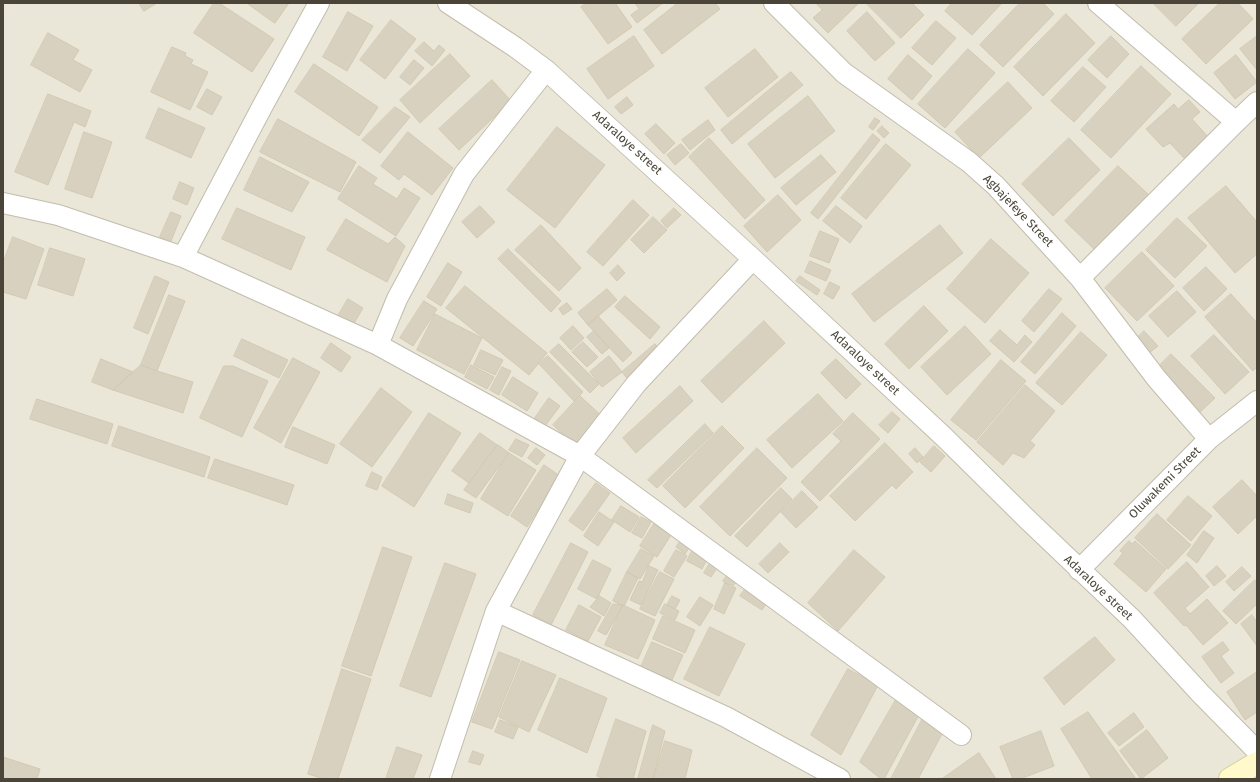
<!DOCTYPE html>
<html>
<head>
<meta charset="utf-8">
<style>
	body { margin:0 }
	#map { position:relative; width:1260px; height:782px; overflow:hidden; background:#f6f3ea; font-family:"Fira Sans",sans-serif }
	canvas { display:block }
	.frame { position:absolute; inset:0; border:4px solid #4a4538; pointer-events:none }
</style>
</head>
<body>
<div id="map">
<canvas width="1260" height="782"></canvas>
<div class="frame"></div>
</div>
<script>
const c = document.querySelector('canvas').getContext('2d');
c.lineJoin = 'round';
function fill(path, color) {
  c.fillStyle = color;
  c.fill(path, 'evenodd');
}
function trace(path, color, width, dash) {
  c.strokeStyle = color;
  c.lineWidth = width;
  c.lineCap = dash ? 'butt' : 'round';
  c.setLineDash(dash || []);
  c.stroke(path);
}
function write(font, color, halo, rows, align = 'center') {
  c.font = font + ' "Fira Sans",sans-serif';
  c.lineWidth = 3;
  c.setLineDash([]);
  c.textBaseline = 'middle';
  c.strokeStyle = halo;
  c.fillStyle = color;
  for (const [text, x, y, turn = 0] of rows) {
    c.save();
    c.translate(x, y);
    c.rotate((+turn || 0) * Math.PI / 180);
    c.textAlign = isNaN(turn) ? turn : align;
    if (halo) c.strokeText(text, 0, 0);
    c.fillText(text, 0, 0);
    c.restore();
  }
}
fill(new Path2D(`
	M3,3H1257V779H3Z`), '#eae6d8');
const building = new Path2D(`
	M139,3H157L144,11Z
	M214,3H219L274,39L252,72L194,33Z
	M247,3H289L275,23Z
	M587,3H615L632,27L608,44L581,7Z
	M635,3H663L637,23L631,15L639,9Z
	M678,3H715L720,9L662,54L644,30Z
	M816,3H859L828,33L813,18L822,10Z
	M866,3H912L924,15L901,38Z
	M952,3H1002L972,35L945,11Z
	M1020,3H1043L1054,14L1003,67L980,45Z
	M1153,3H1199L1176,26Z
	M1220,3H1238L1253,19L1206,64L1182,39Z
	M348,12L373,26L347,71L323,57Z
	M867,12L895,43L875,61L847,31Z
	M1066,14L1095,43L1043,96L1014,67Z
	M391,20L416,39L385,79L360,60Z
	M936,21L956,38L932,65L912,48Z
	M48,33L79,50L73,60L92,70L80,92L31,65Z
	M634,36L654,66L608,99L587,69Z
	M1111,36L1129,54L1107,78L1088,60Z
	M1257,36V70L1240,49Z
	M424,42L434,51L439,45L445,50L432,66L415,51Z
	M172,47L186,53L185,56L193,60L191,64L208,72L190,110L151,92Z
	M755,49L778,77L728,117L705,88Z
	M968,49L995,73L945,128L918,104Z
	M450,54L470,76L420,123L400,100Z
	M908,55L932,76L912,100L888,79Z
	M1236,55L1257,82L1235,99L1214,73Z
	M414,60L424,68L410,85L400,77Z
	M314,64L378,107L359,136L295,92Z
	M1141,66L1171,94L1111,158L1081,130Z
	M1083,67L1106,87L1074,122L1051,101Z
	M791,72L803,85L732,144L721,130Z
	M492,80L511,101L459,150L439,129Z
	M1008,82L1032,108L979,158L955,132Z
	M207,89L222,97L212,115L197,107Z
	M48,94L91,111L85,127L74,122L48,185L15,172Z
	M808,96L835,131L775,178L748,144Z
	M627,97L633,105L621,114L615,107Z
	M1189,100L1200,112L1192,119L1209,138L1185,159L1170,143L1163,147L1146,129L1174,104L1178,109Z
	M395,107L410,117L380,153L362,140Z
	M159,108L205,128L191,158L146,138Z
	M875,118L880,121L873,130L869,127Z
	M278,119L356,162L340,192L260,152Z
	M708,120L715,130L690,150L682,140Z
	M656,124L675,143L664,154L645,134Z
	M882,126L889,133L884,138L877,131Z
	M557,127L605,165L555,228L507,190Z
	M84,132L112,142L92,198L65,189Z
	M408,132L453,168L432,195L404,174L399,180L381,166Z
	M873,134L880,140L818,219L811,213Z
	M709,138L765,200L745,219L689,157Z
	M1069,138L1100,170L1053,216L1022,184Z
	M681,144L689,153L675,165L667,155Z
	M886,144L911,165L866,219L841,198Z
	M821,155L836,172L796,205L781,188Z
	M260,157L309,182L292,212L244,190Z
	M359,166L377,178L373,184L397,199L404,188L420,198L396,236L338,199Z
	M1118,166L1150,196L1097,252L1065,221Z
	M180,182L194,188L187,205L173,199Z
	M1226,186L1257,222V254L1235,273L1188,218Z
	M778,195L801,220L767,252L744,226Z
	M633,200L649,215L603,266L587,252Z
	M480,206L495,222L477,238L462,222Z
	M836,206L862,226L850,243L823,221Z
	M237,208L305,237L291,270L222,239Z
	M674,208L681,215L667,228L661,221Z
	M171,212L181,216L171,241L160,237Z
	M653,217L667,230L644,253L631,240Z
	M1177,218L1207,246L1175,278L1146,250Z
	M346,219L388,244L395,237L405,246L387,282L327,250Z
	M541,225L581,268L559,291L515,250Z
	M940,225L963,253L874,322L852,294Z
	M820,231L839,239L829,263L810,256Z
	M13,237L44,249L26,299L3,292V263Z
	M991,239L1029,273L985,323L947,289Z
	M50,248L85,259L73,296L38,285Z
	M508,249L561,301L551,312L498,259Z
	M1142,252L1174,286L1137,321L1105,288Z
	M810,261L831,270L826,281L805,272Z
	M448,263L462,272L441,306L427,297Z
	M618,265L625,273L617,281L610,273Z
	M1206,267L1227,289L1204,311L1183,288Z
	M155,276L169,282L148,334L134,328Z
	M800,276L820,290L817,295L796,281Z
	M830,282L840,287L833,299L824,294Z
	M465,286L547,353L529,375L446,308Z
	M607,289L617,300L588,325L578,313Z
	M1049,289L1062,299L1034,332L1022,321Z
	M1177,291L1196,312L1168,337L1149,316Z
	M1231,294L1257,323V367L1253,371L1205,317Z
	M169,295L185,301L157,371L141,365Z
	M625,296L660,327L650,339L615,307Z
	M348,299L363,308L353,325L338,316Z
	M424,301L437,309L413,346L400,338Z
	M567,303L572,309L563,315L559,309Z
	M924,306L948,331L909,369L885,344Z
	M1062,313L1076,326L1035,374L1021,362Z
	M435,314L482,338L464,374L417,350Z
	M598,316L632,353L623,362L588,325Z
	M764,321L785,343L722,403L701,381Z
	M573,326L584,338L571,350L560,338Z
	M965,326L991,354L947,395L921,367Z
	M1000,330L1017,345L1025,335L1032,342L1014,362L990,341Z
	M594,331L609,348L602,354L587,337Z
	M1144,331L1158,346L1149,353L1136,339Z
	M1081,332L1107,355L1062,405L1036,383Z
	M1214,335L1249,372L1225,394L1191,356Z
	M242,339L288,360L279,378L234,356Z
	M583,342L598,357L587,367L572,352Z
	M331,343L351,357L341,372L321,358Z
	M559,344L599,384L590,393L550,352Z
	M655,344L663,354L630,382L622,372Z
	M481,350L503,360L495,375L474,365Z
	M1171,354L1215,398L1197,415L1154,371Z
	M548,356L583,392L574,401L539,364Z
	M609,356L622,372L602,387L590,372Z
	M293,358L320,372L281,443L254,428Z
	M101,359L133,372L113,390L92,382Z
	M836,359L861,384L846,399L821,373Z
	M1001,360L1026,381L976,440L951,420Z
	M141,365L157,371L193,382L183,413L113,390Z
	M471,365L494,377L487,389L465,377Z
	M224,366H233L268,381L242,437L200,418Z
	M502,367L511,371L499,395L490,390Z
	M513,377L538,393L527,411L502,395Z
	M1025,385L1055,411L1030,441L1035,445L1024,458L1013,453L1003,465L977,442Z
	M680,386L693,401L636,453L623,438Z
	M381,388L412,412L372,467L340,444Z
	M818,394L843,421L792,468L767,440Z
	M580,396L606,420L579,449L553,425Z
	M549,398L560,406L545,426L535,418Z
	M37,399L113,424L107,444L30,419Z
	M892,412L900,419L888,433L879,425Z
	M429,413L461,433L414,507L382,486Z
	M853,413L880,439L820,501L801,482L841,441L833,434Z
	M705,424L713,433L657,488L648,480Z
	M119,426L210,457L204,477L112,446Z
	M722,426L744,448L685,508L663,486Z
	M293,427L335,445L327,464L285,447Z
	M480,433L497,445L469,483L452,471Z
	M516,439L529,445L522,457L509,450Z
	M885,443L913,472L896,489L892,485L855,521L830,496Z
	M498,445L509,453L476,498L464,490Z
	M934,446L945,456L931,472L920,462Z
	M536,448L545,455L537,465L528,458Z
	M757,448L787,478L730,536L700,507Z
	M915,448L923,457L917,463L909,454Z
	M509,453L536,470L508,516L481,499Z
	M215,459L294,485L287,505L208,478Z
	M544,465L560,476L527,527L511,516Z
	M372,472L382,477L377,490L366,486Z
	M1242,480L1257,496V516L1238,534L1213,507Z
	M596,483L610,493L583,531L569,521Z
	M781,488L792,499L747,547L735,536Z
	M802,491L818,507L796,528L781,512Z
	M448,494L473,503L470,513L445,504Z
	M1188,496L1212,516L1191,541L1167,520Z
	M621,506L639,517L630,532L612,520Z
	M599,512L614,522L598,546L584,536Z
	M1157,514L1191,545L1168,569L1135,538Z
	M641,517L651,522L642,538L632,533Z
	M654,524L671,535L657,557L640,546Z
	M1204,531L1214,538L1197,563L1187,555Z
	M682,539L691,545L685,554L676,547Z
	M1129,541L1132,544L1135,541L1166,569L1146,592L1114,564L1123,553L1120,551Z
	M571,543L588,552L551,625L533,615Z
	M780,543L789,552L768,573L759,564Z
	M383,547L412,557L371,676L342,666Z
	M641,549L654,556L640,579L627,572Z
	M693,549L708,557L702,569L687,561Z
	M676,550L687,556L674,577L664,571Z
	M854,550L885,577L838,631L808,603Z
	M593,560L611,569L597,599L578,589Z
	M712,560L719,565L711,577L704,573Z
	M1187,562L1209,587L1185,608L1190,614L1207,599L1228,623L1203,645L1186,625L1184,626L1154,593Z
	M445,563L476,574L431,697L400,686Z
	M649,566L658,570L641,605L630,600L639,581L642,582Z
	M1217,566L1226,576L1214,586L1206,576Z
	M1242,567L1251,576L1234,591L1226,582Z
	M731,571L739,579L731,588L723,581Z
	M627,572L638,578L624,606L613,601Z
	M660,572L674,579L655,616L640,609Z
	M1255,580L1257,582V604L1236,624L1223,611Z
	M725,583L736,588L724,614L714,609Z
	M749,584L770,598L762,610L740,596Z
	M598,595L611,603L604,616L590,607L597,599Z
	M672,596L680,600L675,609L667,605Z
	M700,597L713,605L700,626L687,617Z
	M613,604L623,605L606,635L598,631Z
	M665,604L679,611L675,620L660,613Z
	M579,605L601,617L588,641L566,630Z
	M623,605L655,620L638,659L605,645Z
	M1252,615L1257,622V646L1241,624Z
	M663,616L695,630L685,653L653,639Z
	M710,627L745,644L719,696L684,679Z
	M1095,637L1115,660L1064,705L1044,678Z
	M652,642L683,655L672,680L641,667Z
	M1223,642L1229,650L1221,656L1234,673L1221,683L1202,657Z
	M499,652L520,660L492,729L472,722Z
	M522,661L556,675L529,732L499,717Z
	M342,669L371,679L338,779H324L308,774Z
	M848,669L878,685L841,755L811,735Z
	M1257,672V712L1245,720L1227,692Z
	M560,678L607,698L587,753L538,730Z
	M897,698L920,713L884,779H881L860,762Z
	M1088,712L1136,779H1092L1061,729Z
	M1134,713L1144,727L1119,746L1108,733Z
	M923,718L944,730L918,779H891Z
	M616,719L646,731L633,779H604L597,776Z
	M500,720L518,727L513,739L495,732Z
	M653,725L665,731L653,779H638Z
	M1147,730L1168,758L1141,779L1120,751Z
	M1041,731L1054,766L1020,779H1013L1000,747Z
	M665,741L692,750L685,779H654Z
	M397,747L422,755L413,779H386Z
	M473,751L484,755L480,765L469,762Z
	M979,753L996,779H942Z
	M3,757L40,769L37,779H3Z`);
fill(building, '#d8d1bf');
trace(building, '#d3cab2', 1);
const street = new Path2D(`
	M448,3L515,47L546,70L753,259L944,437L1028,520L1132,619L1200,693L1257,751
	M774,3L844,73L969,162L996,186L1080,278L1157,379L1209,439
	M1098,3L1236,122
	M3,203L58,215L183,257L378,345L580,456L961,735
	M183,257L262,107L319,3
	M1080,278L1236,122L1257,102
	M378,345L397,299L464,174L546,70
	M1079,570L1209,439L1257,401
	M496,611L726,717L840,779
	M440,779L496,611L580,456L636,384L753,259`);
const secondary = new Path2D(`
	M1230,779L1257,763`);
trace(street, '#c2bdac', 22);
trace(secondary, '#d7cd99', 24);
trace(street, '#fff', 20);
trace(secondary, '#fff9cb', 22);
write('12px', '#4a4538', '#fff', [
	["Adaraloye street",627,143,42],
	["Agbajefeye Street",1018,211,46],
	["Adaraloye street",865,363,43],
	["Oluwakemi Street",1165,483,-45],
	["Adaraloye street",1098,588,43]
]);
</script>
</body>
</html>
